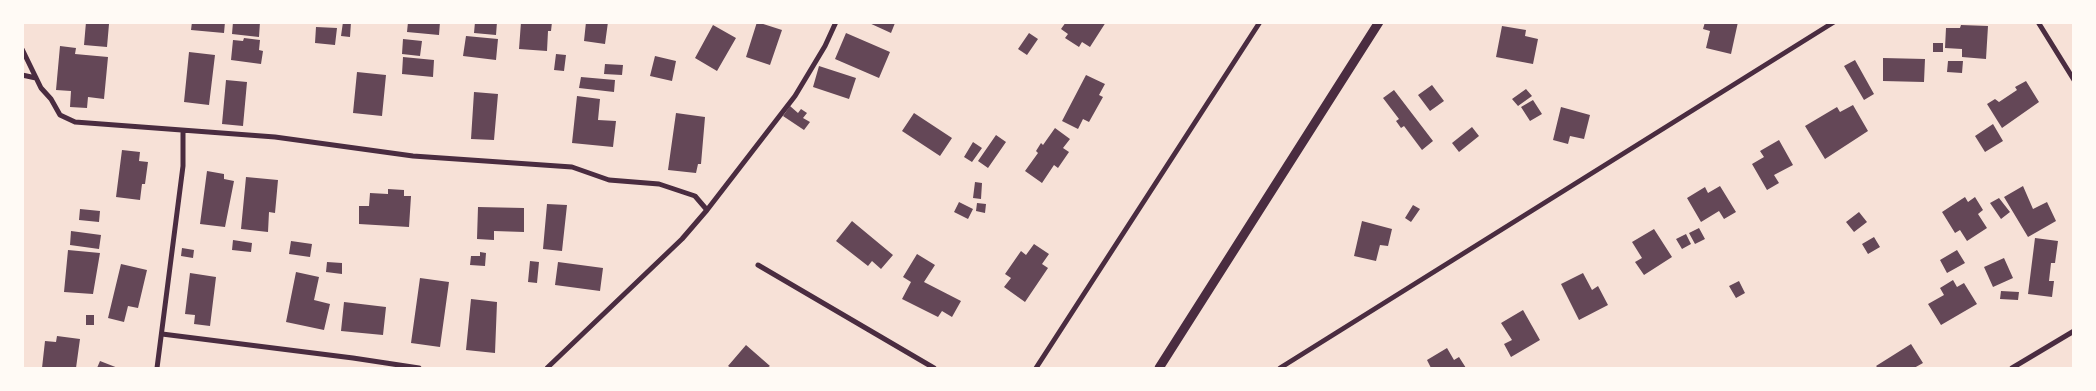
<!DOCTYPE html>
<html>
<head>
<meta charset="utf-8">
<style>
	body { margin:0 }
	#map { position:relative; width:2096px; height:391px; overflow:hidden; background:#f7e1d7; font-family:Quicksand,sans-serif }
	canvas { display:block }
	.frame { position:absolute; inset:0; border:24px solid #fffaf5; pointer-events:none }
</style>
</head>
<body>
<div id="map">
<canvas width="2096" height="391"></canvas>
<div class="frame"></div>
</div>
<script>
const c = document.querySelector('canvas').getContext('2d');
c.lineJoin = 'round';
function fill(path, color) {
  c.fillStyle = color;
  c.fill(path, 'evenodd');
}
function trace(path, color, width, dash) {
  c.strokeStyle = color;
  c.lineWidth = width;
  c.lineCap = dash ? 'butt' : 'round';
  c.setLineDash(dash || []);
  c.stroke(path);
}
fill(new Path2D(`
	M86,22L109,24L107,47L84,45Z
	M192,22H225L224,33L191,30Z
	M233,22H260L259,37L232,34Z
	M343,22H351L350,37L341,36Z
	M408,22H440L439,35L407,32Z
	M475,22H497L496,35L474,33Z
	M521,22H552L551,31H548L547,51L519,49Z
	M586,22H608L605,44L584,41Z
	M757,22L782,30L770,65L746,57Z
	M867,22H894L895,23L891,33Z
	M1066,22H1106L1090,47L1082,42L1079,47L1065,38L1068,34L1061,29Z
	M1705,22H1738L1731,54L1706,48L1710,31L1703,29Z
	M713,25L736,38L717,71L695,58Z
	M1961,25L1988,26L1986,59L1962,57V49L1945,48L1946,28H1960Z
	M1502,26L1526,30L1525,36L1538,39L1533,64L1496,57Z
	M316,27L337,28L335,45L315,43Z
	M846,33L890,52L879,78L835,59Z
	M1029,33L1038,39L1027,55L1018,49Z
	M466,36L498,39L496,60L463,56Z
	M244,38L260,40L259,50L263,51L261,64L231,60L233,40L243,41Z
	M403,39L422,41L420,56L402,54Z
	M1933,43H1943V52H1933Z
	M60,46L76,48L75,54L108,57L104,99L88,97L87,108L70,107L71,91L56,90Z
	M189,52L215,55L209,105L184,102Z
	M556,54L566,55L564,71L554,70Z
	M655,56L676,61L672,81L650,76Z
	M403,57L434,60L433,77L402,74Z
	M1883,58L1925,59L1924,82L1883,81Z
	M1855,60L1874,94L1864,100L1844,66Z
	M1948,61H1963L1962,73L1947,72Z
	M605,64L623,65L622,75L604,74Z
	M819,66L856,78L849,99L813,87Z
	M357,72L386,75L382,116L353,113Z
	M1086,75L1105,84L1099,95L1103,97L1089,122L1083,119L1078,129L1062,121Z
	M581,77L615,80L614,92L579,88Z
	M226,80L247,82L243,126L222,124Z
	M2026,81L2039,102L2002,128L1987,104L1995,99L1999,102L2017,90L2015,87Z
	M1432,85L1444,101L1430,111L1418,95Z
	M1526,89L1532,96L1518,106L1512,99Z
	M1394,90L1433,141L1422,150L1404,126L1401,128L1396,121L1399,119L1383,98Z
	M474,92L498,94L494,140L471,139Z
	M577,96L600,99L598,120L616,121L613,147L572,143Z
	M1533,100L1542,114L1530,121L1521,107Z
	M1853,105L1868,131L1825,159L1805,126L1837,107L1840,112Z
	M790,106L798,113L801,109L807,113L803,118L810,122L804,130L783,116Z
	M1561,107L1590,115L1584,139L1570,136L1568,144L1553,140Z
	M676,113L705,117L701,164H698L696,173L668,170Z
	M914,113L952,138L940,156L902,131Z
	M1993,124L2003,141L1985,152L1975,136Z
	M1472,127L1479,136L1459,152L1452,143Z
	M1055,128L1070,139L1063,148L1069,152L1058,168L1054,165L1042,183L1025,171L1038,153L1036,151L1041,143L1043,145Z
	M996,135L1006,142L988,168L978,161Z
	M1779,140L1793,165L1774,175L1779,183L1767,190L1752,164L1764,157L1760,151Z
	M973,142L982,148L972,162L964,157Z
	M122,150L140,152L139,161L148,162L145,184H142L140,200L116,197Z
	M207,171L224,174V179L234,181L225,227L200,224Z
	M246,177L278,180L275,213L269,212L268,232L241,229Z
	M975,182L982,183L981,199L973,198Z
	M1720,186L1736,212L1724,219L1719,211L1701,222L1687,198L1705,187L1708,193Z
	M2023,186L2033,209L2047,202L2056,221L2028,237L2004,197Z
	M388,189L404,190V196H411L409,227L359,224V206H369L370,193L388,194Z
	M1965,197L1968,202L1975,197L1983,210L1978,214L1987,228L1967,241L1960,230L1955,233L1942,212Z
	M1999,198L2010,212L2001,219L1990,203Z
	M959,202L973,209L968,219L954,212Z
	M977,203L986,204L985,213L976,211Z
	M547,204L567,205L562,251L543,249Z
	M1413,205L1420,209L1411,222L1405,218Z
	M478,207L524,208V232L494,231V240L477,239Z
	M80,209L100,211L99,222L79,220Z
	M1859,212L1867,222L1854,232L1846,222Z
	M852,221L893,255L881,269L872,261L868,266L836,241Z
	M1362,221L1392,229L1388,246L1380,245L1376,261L1354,256Z
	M1699,228L1705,239L1695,244L1689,233Z
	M1654,229L1672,257L1644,275L1635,262L1642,258L1632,242Z
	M71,231L101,235L99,249L70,245Z
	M1686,234L1691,244L1682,249L1676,239Z
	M1874,237L1880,247L1868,254L1862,244Z
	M2035,238L2058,241L2055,263H2051L2049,281H2054L2052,297L2028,294Z
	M233,240L252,243L251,252L232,250Z
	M291,241L312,244L310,257L289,254Z
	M1034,244L1049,254L1042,264L1048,268L1025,302L1004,287L1011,278L1005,274L1021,251L1026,255Z
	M182,248L194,250L193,258L181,256Z
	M68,250L100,253L93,294L64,292Z
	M1957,250L1965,263L1947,273L1940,260Z
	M480,252L486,253L485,266L470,265L471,256H480Z
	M917,254L935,265L924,282L961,301L952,317L942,311L938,317L902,299L911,282L903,277Z
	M2004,258L2013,278L1993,287L1984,267Z
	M530,261L539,262L537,283L528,282Z
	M327,262L342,263V274L326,272Z
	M558,262L603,268L600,291L555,285Z
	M121,264L147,270L138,308L128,306L124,322L108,318Z
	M296,272L319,277L314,300L330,304L324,330L286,322Z
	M190,273L216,277L210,326L194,324L195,315L185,314Z
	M1583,273L1592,290L1598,286L1608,305L1579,320L1561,284Z
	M420,278L449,282L440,347L411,343Z
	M1953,280L1957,287L1964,283L1977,304L1941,325L1928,304L1944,295L1940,288Z
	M1739,281L1745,293L1736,298L1729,286Z
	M2001,291L2019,292L2018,300L2000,299Z
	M471,299L497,302L495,353L466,350Z
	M344,302L386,307L383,335L341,331Z
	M1523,310L1540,340L1511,357L1504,344L1512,340L1501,323Z
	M86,315H94V325H86Z
	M57,336L80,339L76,368H42L45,341L56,342Z
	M1911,344L1923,363L1914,368H1878L1876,366Z
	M746,345L770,366L767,368H731L728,366Z
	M1447,348L1454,360L1459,357L1466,368H1431L1427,360Z
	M100,361L118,368H97Z`), '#644757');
trace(new Path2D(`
	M2038,22L2074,80
	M22,49L41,88L51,99L60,115L75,122L275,137L413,156L572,167L609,180L659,184L695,196L707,210
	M22,75L36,78
	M758,265L934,368
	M162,334L353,358L419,368
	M157,368L183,166V131
	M547,368L682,239L707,210L795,96L825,46L836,22
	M1036,368L1260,22
	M1280,368L1834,22
	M2012,368L2074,331`), '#4a2c40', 5);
trace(new Path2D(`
	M1159,368L1379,22`), '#4a2c40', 9);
</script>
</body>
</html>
